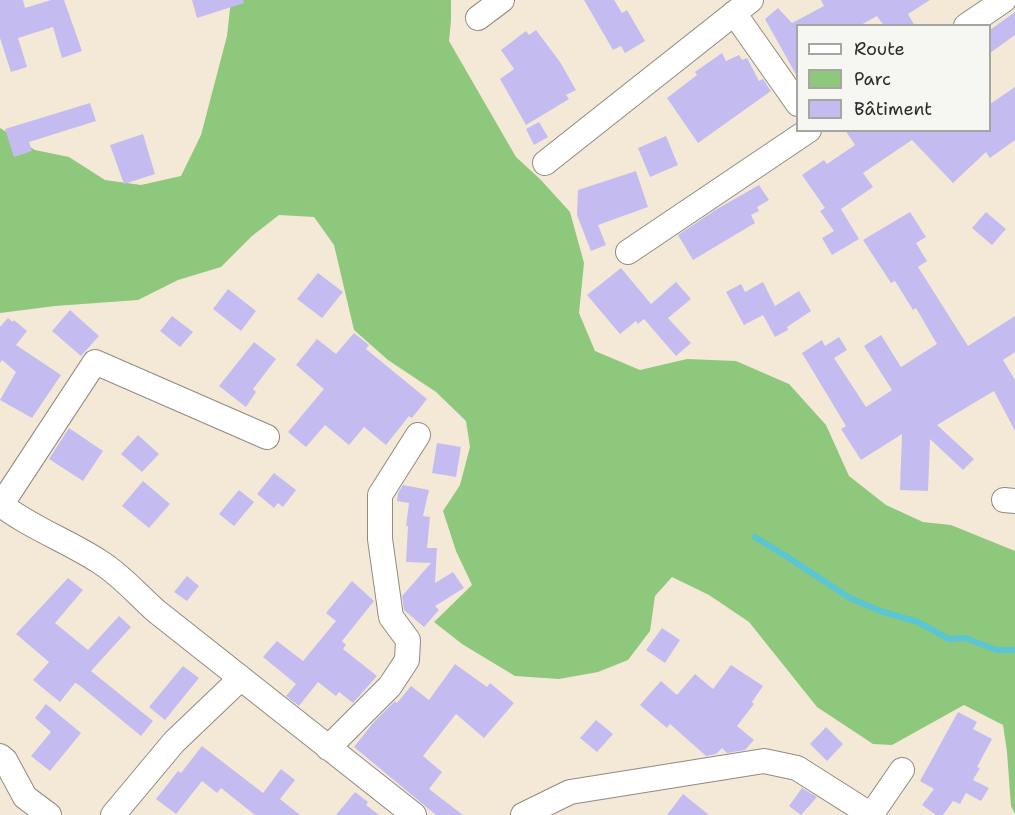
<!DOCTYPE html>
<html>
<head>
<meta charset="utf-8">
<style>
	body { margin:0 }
	#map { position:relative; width:1015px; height:815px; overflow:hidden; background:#f4e9d7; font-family:"Shantell Sans",sans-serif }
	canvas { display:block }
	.legend { position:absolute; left:796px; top:24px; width:195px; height:108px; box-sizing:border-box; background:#f6f6f2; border:2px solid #a5a5a2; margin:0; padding:8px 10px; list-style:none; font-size:18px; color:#2b2b2b }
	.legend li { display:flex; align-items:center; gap:12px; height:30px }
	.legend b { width:30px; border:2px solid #a5a5a2 }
</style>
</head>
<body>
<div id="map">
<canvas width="1015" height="815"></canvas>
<ul class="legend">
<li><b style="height:8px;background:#fff"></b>Route</li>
<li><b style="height:16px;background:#8ec87c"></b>Parc</li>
<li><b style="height:16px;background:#c4bcf0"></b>Bâtiment</li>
</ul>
</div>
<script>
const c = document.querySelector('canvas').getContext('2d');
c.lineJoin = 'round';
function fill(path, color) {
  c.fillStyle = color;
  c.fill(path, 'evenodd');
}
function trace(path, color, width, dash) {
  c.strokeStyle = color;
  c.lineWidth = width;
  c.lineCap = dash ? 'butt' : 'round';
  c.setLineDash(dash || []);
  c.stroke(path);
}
fill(new Path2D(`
	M231,0H451V21L449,41L516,157L541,180L570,212L584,263L579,313L595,351L640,370L687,359L736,361L789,384L826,425L849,476L886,505L923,522L951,525L1015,551V814L1011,806L1007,752L1003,725L964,705L892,745L873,744L817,707L749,622L709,595L672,577L655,596L650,631L628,660L598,672L559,679L515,676L462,644L434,622L472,585L456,551L443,511L460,485L470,447L466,421L436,392L388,360L354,330L334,245L314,217L279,215L252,236L221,267L178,280L138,300L55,306L0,313V128L35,150L69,157L105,180L141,185L181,176L201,135L227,36Z`), '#8ec87c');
trace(new Path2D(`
	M755,537L786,556L850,598L880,611L918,622L949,639L965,638L997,650H1015`), '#5ac5d3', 6);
fill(new Path2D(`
	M0,0H23L25,8L51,0H64L82,51L62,58L53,27L18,38L27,67L11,72L0,38Z
	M192,0H243L244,3L197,18Z
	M584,0H614L622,13L627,10L645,41L625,53L621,46L613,50Z
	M821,0H930L908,14L915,26H884L877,16L859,26H798V78L765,19L778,8L792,23L824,6Z
	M1015,12V35L990,53V30Z
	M536,30L560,62L576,90L566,95L569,99L526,125L500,79L514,69L501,50L526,31L529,35Z
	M722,53L726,61L739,55L742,60L747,58L759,81L763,79L771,91L698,143L667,98L697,75L695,72Z
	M1015,87V140L990,158L986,152L953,183L912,140L863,173L873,187L841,209L859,239L832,255L822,238L834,231L820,211L825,208L802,175L824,160L827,164L855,145L845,130H990V104Z
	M90,103L96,121L29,142L32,151L14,157L5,129Z
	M539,122L548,137L534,145L526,129Z
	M143,134L155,174L124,184L110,145Z
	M666,136L678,165L650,177L638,148Z
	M636,171L648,207L598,225L606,245L591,251L577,215L578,190Z
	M759,185L769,200L757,207L759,211L751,215L755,223L693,260L678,235L717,209Z
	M910,212L926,237L916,243L927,261L918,267L968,346L1015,316V352L1003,360L1015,380V431L994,391L937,425L974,459L963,470L930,439L928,491L900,490L902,434L861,460L841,429L846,426L802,353L822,340L825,346L839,337L847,350L834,358L866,407L892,390L864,346L881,335L901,367L937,344L916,308L913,310L895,281L891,283L863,240Z
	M986,212L1006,229L992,245L972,228Z
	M621,268L651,304L676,282L691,299L668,318L691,343L676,356L644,319L638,324L636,321L620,334L587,295Z
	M318,273L343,292L322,318L297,299Z
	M763,282L775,306L799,291L811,311L787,327L788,330L775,337L763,315L744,325L726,292L741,284L745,292Z
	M228,289L256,311L241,331L213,309Z
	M70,310L99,336L81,356L52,331Z
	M172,316L193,332L180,347L160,331Z
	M8,318L13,322L14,320L27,331L16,345L61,375L32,418L0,400L16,372L2,360L0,363V327Z
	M354,333L369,345L366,349L427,399L412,418L409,416L386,445L364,427L349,445L325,425L306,447L288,432L324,389L296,365L317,339L336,354Z
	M254,342L276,359L253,389L256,392L246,407L219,386Z
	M69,428L103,451L83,481L49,459Z
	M138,435L159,454L142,472L121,454Z
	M437,443L461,447L456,477L432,473Z
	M274,473L296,490L283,507L278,503L274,508L257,494Z
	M143,481L170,504L149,528L122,506Z
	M403,485L429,490L423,516L430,517L427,548H437L435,583L453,572L464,588L435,606L439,610L424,627L404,610L402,596L431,563L406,562L408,526H406L409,503L397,501L398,493Z
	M239,490L254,502L234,526L219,514Z
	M187,576L199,586L187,601L174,592Z
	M68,578L83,590L55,623L88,650L119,616L131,627L91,671L153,721L141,736L79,685L75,683L60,702L33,680L49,662L16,634Z
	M352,581L374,601L342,641L346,645L343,649L377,676L353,703L339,692L336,696L318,682L299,706L286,696L296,684L263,657L277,641L303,661L336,621L326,613Z
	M662,628L680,640L665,663L646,650Z
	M455,664L487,687L490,683L514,703L484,738L456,714L423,756L442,772L429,789L463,815H436L354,747L373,723L395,701L397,703L411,686L429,700Z
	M731,665L763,686L752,702L754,704L737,726L754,740L745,750L727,753L722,748L716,754L706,756L670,724L667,728L640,705L661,681L677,695L695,674L713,689Z
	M183,666L199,678L165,720L149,707Z
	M46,704L81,733L50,771L31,756L51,732L35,718Z
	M958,712L977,722L973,729L992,739L977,767L980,768L973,780L989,788L981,801L966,793L960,804L953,801L943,815H936L922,805L934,789L920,781Z
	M596,720L613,734L597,752L580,738Z
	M826,727L843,744L827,761L810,744Z
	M202,746L263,793L281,769L295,780L280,799L300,815H255L221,788L217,793L202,781L176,814L156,799L178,771L181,773Z
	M802,788L817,797L801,815L789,806Z
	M355,792L368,802L366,805L379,815H336Z
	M683,794L709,815H667Z`), '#c4bcf0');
const street = new Path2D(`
	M734,13L798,104
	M478,18L502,0
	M966,26L1004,0
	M545,163L751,0
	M628,252L809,130
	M1004,500L1015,501
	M0,504C31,528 68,541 100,562C121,575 138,595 156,611L414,815
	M1,505L95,362L267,437
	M328,748L390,686L407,660L408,640L391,617L380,539V495L418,435
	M0,756L5,760L25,797L49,815
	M113,815L174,742L240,679
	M523,815L570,792L764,761L797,768L871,815
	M871,815L902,770`);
trace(street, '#908a81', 26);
trace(street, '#fff', 24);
</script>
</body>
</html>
